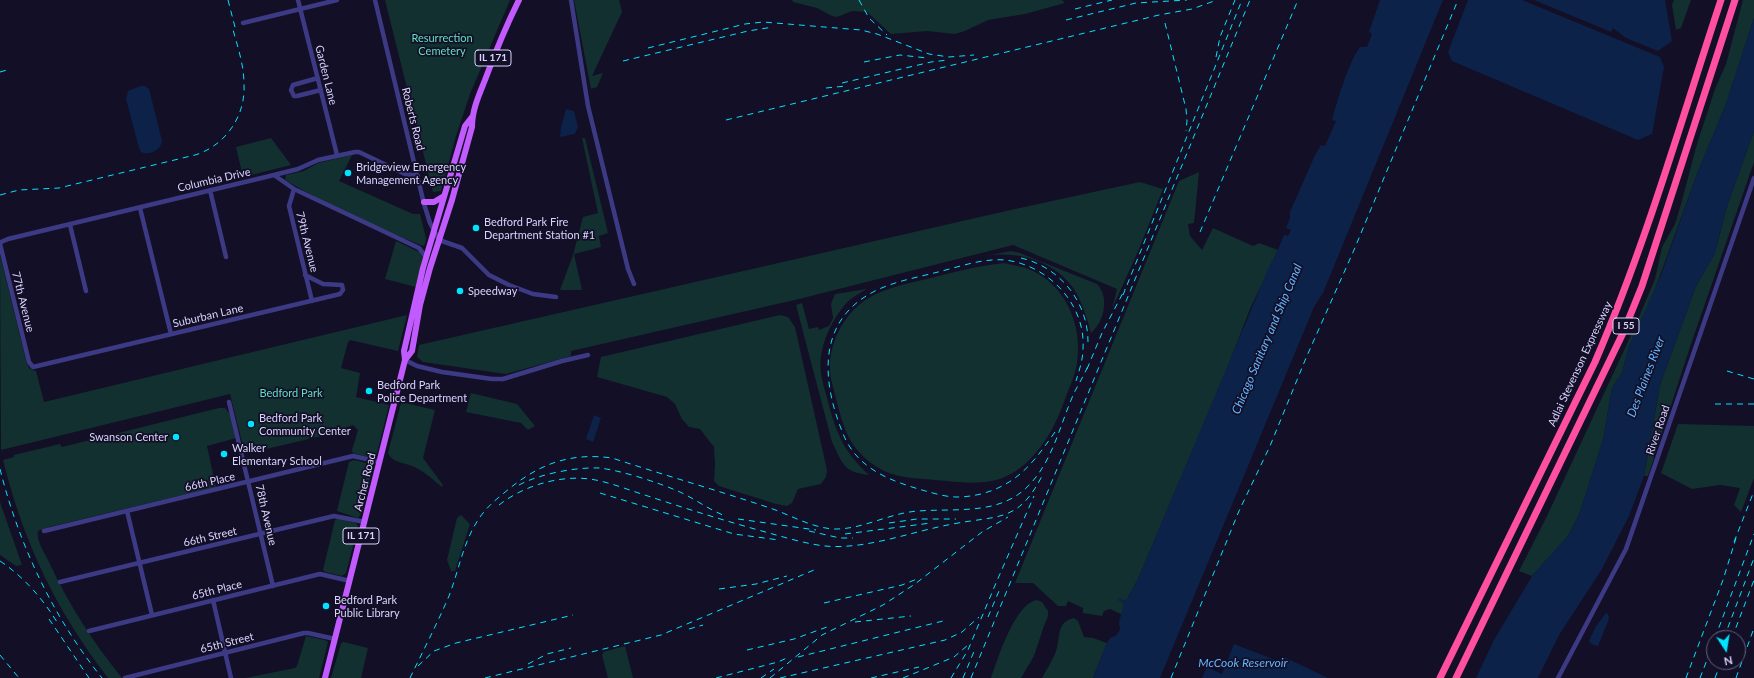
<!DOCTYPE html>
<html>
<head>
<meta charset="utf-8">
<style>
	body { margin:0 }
	#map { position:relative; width:1754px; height:678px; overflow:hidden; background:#130f26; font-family:Lato,sans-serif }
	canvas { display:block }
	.north { position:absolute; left:1706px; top:630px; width:40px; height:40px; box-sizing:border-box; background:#130f26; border:1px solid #625e7d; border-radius:50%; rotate:168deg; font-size:11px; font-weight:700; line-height:16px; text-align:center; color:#d9d4ff }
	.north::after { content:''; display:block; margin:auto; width:14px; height:18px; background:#00e5ff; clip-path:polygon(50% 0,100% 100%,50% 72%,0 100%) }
</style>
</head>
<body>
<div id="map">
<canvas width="1754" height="678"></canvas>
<div class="north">N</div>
</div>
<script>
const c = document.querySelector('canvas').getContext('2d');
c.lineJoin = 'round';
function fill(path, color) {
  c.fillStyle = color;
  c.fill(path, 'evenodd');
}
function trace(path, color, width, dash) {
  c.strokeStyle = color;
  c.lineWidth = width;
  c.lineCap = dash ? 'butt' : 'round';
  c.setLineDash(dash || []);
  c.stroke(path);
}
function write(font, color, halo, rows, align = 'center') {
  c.font = font + ' Lato,sans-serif';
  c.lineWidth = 3.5;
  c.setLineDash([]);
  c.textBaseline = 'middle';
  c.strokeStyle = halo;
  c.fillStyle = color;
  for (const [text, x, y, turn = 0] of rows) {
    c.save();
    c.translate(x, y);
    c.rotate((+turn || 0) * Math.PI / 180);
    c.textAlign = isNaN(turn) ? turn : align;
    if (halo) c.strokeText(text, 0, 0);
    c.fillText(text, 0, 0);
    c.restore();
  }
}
fill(new Path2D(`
	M385,0H510L470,94L456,136L441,191L433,192Z
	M574,0H619L622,12L592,76L603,73L597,87L591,89Z
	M792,0H1062L1065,3L1025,14L988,20L965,31L955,34L927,31L891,34L867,12L852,11L837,17L832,16L817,8L793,2Z
	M1674,0H1691L1681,28L1676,30L1672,5Z
	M1743,0H1754V18L1726,104L1697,174L1651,300L1629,346L1622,373L1612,388L1603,440L1579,515L1568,536L1532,576L1519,571L1547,516L1633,331L1655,279L1662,247L1675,224L1681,204L1697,144L1715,89L1726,64Z
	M1754,131V162L1690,347L1648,476H1644L1660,385L1696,286L1715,253L1727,206Z
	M271,138L291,165L243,177L236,147Z
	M582,138H585L608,233L599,236L601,247L574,254L582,290H560L573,255L583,217L598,213Z
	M352,155L339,181L413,214H420L426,238L425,244L423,246C376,227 329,206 285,180L286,175L304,171L318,163Z
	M1199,172L1194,223L1188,224L1190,236L1202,250L1213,228L1253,246L1259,243L1278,250L1250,309L1226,371L1138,579L1126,601L1118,599L1124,604L1123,615L1110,609L1104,611L1102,616L1083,613V608L1068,601L1066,606H1058L1033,583H1015L1179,181Z
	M1140,182L1163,189L1139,249L1112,309L1117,289L1013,245L799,299L571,351V356L506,374L423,362L417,357L419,345L1015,209Z
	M396,241L419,252L423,257L416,287L385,279Z
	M1011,251L1020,253L1097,284C1110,298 1104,322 1091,333C1088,321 1084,309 1079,298C1062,263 1021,250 985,256Z
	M0,255L27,364L30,369L36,371L44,402L407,315L398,351L350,340L348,342L341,368L360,373L356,397L389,405L376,457L371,458L353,453L352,450L358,430L353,425L330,434L245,454L230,394L1,450Z
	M1004,263C1011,265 1019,266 1026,268C1065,282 1083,325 1077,363C1075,376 1068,390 1064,402C1054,431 1034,464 1005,477C983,486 958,482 935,480C915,478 894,478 877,467C849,449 844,429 836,399C834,389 830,379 830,369C829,340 847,308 874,295C890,287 909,283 927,279C953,272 978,266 1004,263Z
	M867,289C858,294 849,299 843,307C829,325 818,350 821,373C822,382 826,393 828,402C837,435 844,452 869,475C843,472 843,464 832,442L796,305L802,303L809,329L818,327L819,330L829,326L833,318L831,304L835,294Z
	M780,315L788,317L795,327L827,470L826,477L821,484L798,489L792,503L787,506L776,504L719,486L714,481L715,465L714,447L700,429L689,427L682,419L675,404L667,397L597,377L601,357Z
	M471,393L517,404L535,426L528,430L521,423L466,412Z
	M401,403H405L435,410L423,458L443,485L442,487C432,479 422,469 409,465C401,462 392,462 388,453Z
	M219,408H225L230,414L236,438L207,446L216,487L49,527L38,531C36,540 44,552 48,560C68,603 92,641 122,678H108C56,610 24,544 3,460L14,457V455L60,444L62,447Z
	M1678,424L1754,426V478L1741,512L1734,505L1740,488L1720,485L1692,489L1661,473Z
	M354,460L371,464L373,467L361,514L358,518L337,511L349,462Z
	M0,502L22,565L16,566L0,555Z
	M461,515L470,524L455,571H451L447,560L457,518Z
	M338,518L356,523L358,526L346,573L342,576L325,572L323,570L335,520Z
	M1037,600L1042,602L1048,611V616L1044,626L1034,656L1021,678H991C998,658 1015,603 1037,600Z
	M1074,618L1078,621L1084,637L1093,638L1107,643L1093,678H1042C1046,670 1051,663 1054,656C1062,641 1054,622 1074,618Z
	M306,636L325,640L328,642L319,678H245L295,668L297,666Z
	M344,642L368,648L361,678H331L340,647L341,643Z
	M625,646L633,678H608L602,655L603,654V652Z`), '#12302f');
fill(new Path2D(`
	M1380,0H1443L1323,293L1314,307L1160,678H1093L1107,643L1110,638L1117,635L1120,629L1119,622L1124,604L1118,600V598L1126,601L1138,579L1272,260L1274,259L1284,235L1288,236L1291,230L1286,228L1290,218V212L1315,155L1321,145L1325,146L1336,121L1332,120C1337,101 1349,61 1360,47H1367L1372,34L1369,32Z
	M1468,0H1522L1660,57L1664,67L1652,134L1638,140L1452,61L1448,52Z
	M1534,0H1665L1672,41L1658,51L1626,38L1613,28L1611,32Z
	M1754,18V131L1727,206L1715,253L1696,286L1660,385L1644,476L1629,516L1602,569L1559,635L1538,678H1476L1494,640L1532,576L1568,536L1579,515L1603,440L1612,388L1622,373L1629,346L1661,275L1697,174L1726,104Z
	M141,86H145L149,89L162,141C161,150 150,156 141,152L139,148L126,99L128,91Z
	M566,109L574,111L578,127L575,134L560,137L561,127Z
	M594,415L601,418L593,442L586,439Z
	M1606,613L1608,614L1609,619L1598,646L1593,645L1589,641L1596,626Z
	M1234,644L1278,661L1284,657L1328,678H1202L1207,667L1222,674Z`), '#0c2248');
trace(new Path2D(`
	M298,0L337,155
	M375,0L424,204L430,223L439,240L462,248L489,275L509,285L533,294L556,297
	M571,0L588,106L628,269L634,284
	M243,23L337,0
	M318,78L293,85L291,90L294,96H297L321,90
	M274,175L298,169L318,160L355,152H359L405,174L418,176
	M294,189L289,206L312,301
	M210,190L226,257
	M140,208L171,334
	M70,225L86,291
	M305,275L323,284L342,285L343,290L340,294L33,367L29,362L0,244L1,242L8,239L274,175L294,189L419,248L426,257
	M405,360L417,366L442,372L492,379H503L562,361L588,355
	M229,402L273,586
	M127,511L152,615
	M44,531L353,456L380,462
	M60,582L334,516L365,522
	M213,600L231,678
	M89,631L320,574L350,581
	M125,678L304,633H308L335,639
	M1558,678L1626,549L1754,178`), '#3d3a85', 4.5);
trace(new Path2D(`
	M424,202H434L444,196
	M405,360L412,351L420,305L430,268L452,200L472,127C472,110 479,95 485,80C495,53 506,26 519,0
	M325,678L405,360L404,351L423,268L465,126L472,117`), '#c25bff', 6);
trace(new Path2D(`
	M1440,678L1595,362C1646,244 1681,121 1721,0
	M1456,678L1623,333L1642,286L1735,0`), '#ff4fa3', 7);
trace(new Path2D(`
	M228,0L236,31
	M859,0L869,18L887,35
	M1075,9L1112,0
	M1066,20L1136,3L1187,0
	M1165,23L1186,109L1187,121L1186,131
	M648,48L745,24L763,22L861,30L877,34L929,54L949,57L974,55
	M1216,57L1220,37L1235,0
	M623,61L748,31L773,27
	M864,62L900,55L927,58
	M0,72L7,70
	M842,83L931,62L948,60
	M826,88L846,86
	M726,120L1159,15L1192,9L1217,0
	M0,195L19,190L59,188L195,155C225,146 246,116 244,84C244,64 237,45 232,26
	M1200,232L1298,0
	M1021,258C1060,267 1088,302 1088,342
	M1123,295L1242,0
	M1087,369L1102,333L1125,289
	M1727,371L1754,379
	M1715,404H1754
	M1055,432C1040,453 1026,474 1002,486C989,493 972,497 957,497C945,497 933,493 922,490C891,481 858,469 844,436C822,384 815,321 875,291C893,282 914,278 934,273C956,268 981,258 1005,260C1048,265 1086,304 1083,349C1083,360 1079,371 1076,381
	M0,469C19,545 53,617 102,678
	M519,485C539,474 576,467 599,468C620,470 660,483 680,492C695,499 708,509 723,515
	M600,493L734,534L779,540
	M499,505C523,486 559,475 590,479C610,482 631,491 651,497C690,510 729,522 769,533C787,538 807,544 825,546C866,550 913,531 953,524C998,515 1018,523 1042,476
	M738,519L816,530
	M889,523L917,519H956
	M809,531L840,538H853
	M845,534L931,523
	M1734,542L1754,491
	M0,561C24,577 42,598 57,622
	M719,589L756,584L787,576
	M824,603L902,585L917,579
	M988,617L999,591
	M49,619L89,678
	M855,622L911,616
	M689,629L703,625
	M1715,638L1754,534
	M1724,638L1754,558
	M1732,638L1754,580
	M747,650L794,639L827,627
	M0,655L19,678
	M798,657L943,621
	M528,664L547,654L571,648
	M418,666L434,651L456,643L573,615
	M410,678C423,651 437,624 449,596C459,570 463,543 478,520C485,509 494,501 504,493C537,465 568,452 612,458C664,475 716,490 767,507C789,514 809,527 833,529C862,530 889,513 918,511C958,508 1002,516 1031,483C1054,458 1061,421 1075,391C1080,382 1085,373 1089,364
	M485,678L661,635L814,570
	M716,678L778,662L789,657
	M761,678L774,669
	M770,678L822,635L883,605L915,584L982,532L1008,517
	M780,678L945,640L962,632L979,617
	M871,678L919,667
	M903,678L954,657L968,645
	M951,678L968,650L996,583L1034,496
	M963,678L975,649
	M971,678L1250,0
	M1171,678L1239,511L1270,446L1306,358L1354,250L1458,0
	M1686,678L1723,580L1736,538
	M1700,678L1714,642
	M1715,678L1721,662
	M1736,678L1754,628`), '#00e5ff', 1, [6, 5]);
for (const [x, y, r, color] of [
	[348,173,4,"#00e5ff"],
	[476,228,4,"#00e5ff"],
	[460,291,4,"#00e5ff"],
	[369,391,4,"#00e5ff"],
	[251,424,4,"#00e5ff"],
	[176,437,4,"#00e5ff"],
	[224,454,4,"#00e5ff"],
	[326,606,4,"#00e5ff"]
]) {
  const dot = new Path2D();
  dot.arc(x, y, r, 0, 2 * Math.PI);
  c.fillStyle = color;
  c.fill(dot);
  trace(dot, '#130f26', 1.5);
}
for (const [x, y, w] of [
	[493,58,36],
	[1626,326,26],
	[361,536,36]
]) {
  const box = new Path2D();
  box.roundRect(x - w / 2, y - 8, w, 16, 3);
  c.fillStyle = '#130f26';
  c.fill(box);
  trace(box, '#d9d4ff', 1);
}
write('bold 10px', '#d9d4ff', null, [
	["IL 171",493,58],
	["I 55",1626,326],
	["IL 171",361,536]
]);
write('11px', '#5fe0c0', '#130f26', [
	["Resurrection",442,38],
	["Cemetery",442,51],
	["Bedford Park",291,393]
]);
write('11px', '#d9d4ff', '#130f26', [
	["Garden Lane",326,75,76],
	["Roberts Road",413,119,76],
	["Columbia Drive",214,180,-13],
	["79th Avenue",307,242,76],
	["77th Avenue",23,302,76],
	["Suburban Lane",208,316,-13],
	["Adlai Stevenson Expressway",1580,364,-65],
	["River Road",1658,430,-71],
	["66th Place",210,482,-13],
	["Archer Road",365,482,-76],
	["78th Avenue",266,515,77],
	["66th Street",210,537,-13],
	["65th Place",217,590,-14],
	["65th Street",227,643,-14]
]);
write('11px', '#d9d4ff', '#130f26', [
	["Bridgeview Emergency",356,167],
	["Management Agency",356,180],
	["Bedford Park Fire",484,222],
	["Department Station #1",484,235],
	["Speedway",468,291],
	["Bedford Park",377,385],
	["Police Department",377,398],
	["Bedford Park",259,418],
	["Community Center",259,431],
	["Swanson Center",168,437,"right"],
	["Walker",232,448],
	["Elementary School",232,461],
	["Bedford Park",334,600],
	["Public Library",334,613]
], 'left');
write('italic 12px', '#62b6ff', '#130f26', [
	["Chicago Sanitary and Ship Canal",1267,339,-67],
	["Des Plaines River",1646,377,-69],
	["McCook Reservoir",1243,663]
]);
</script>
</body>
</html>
